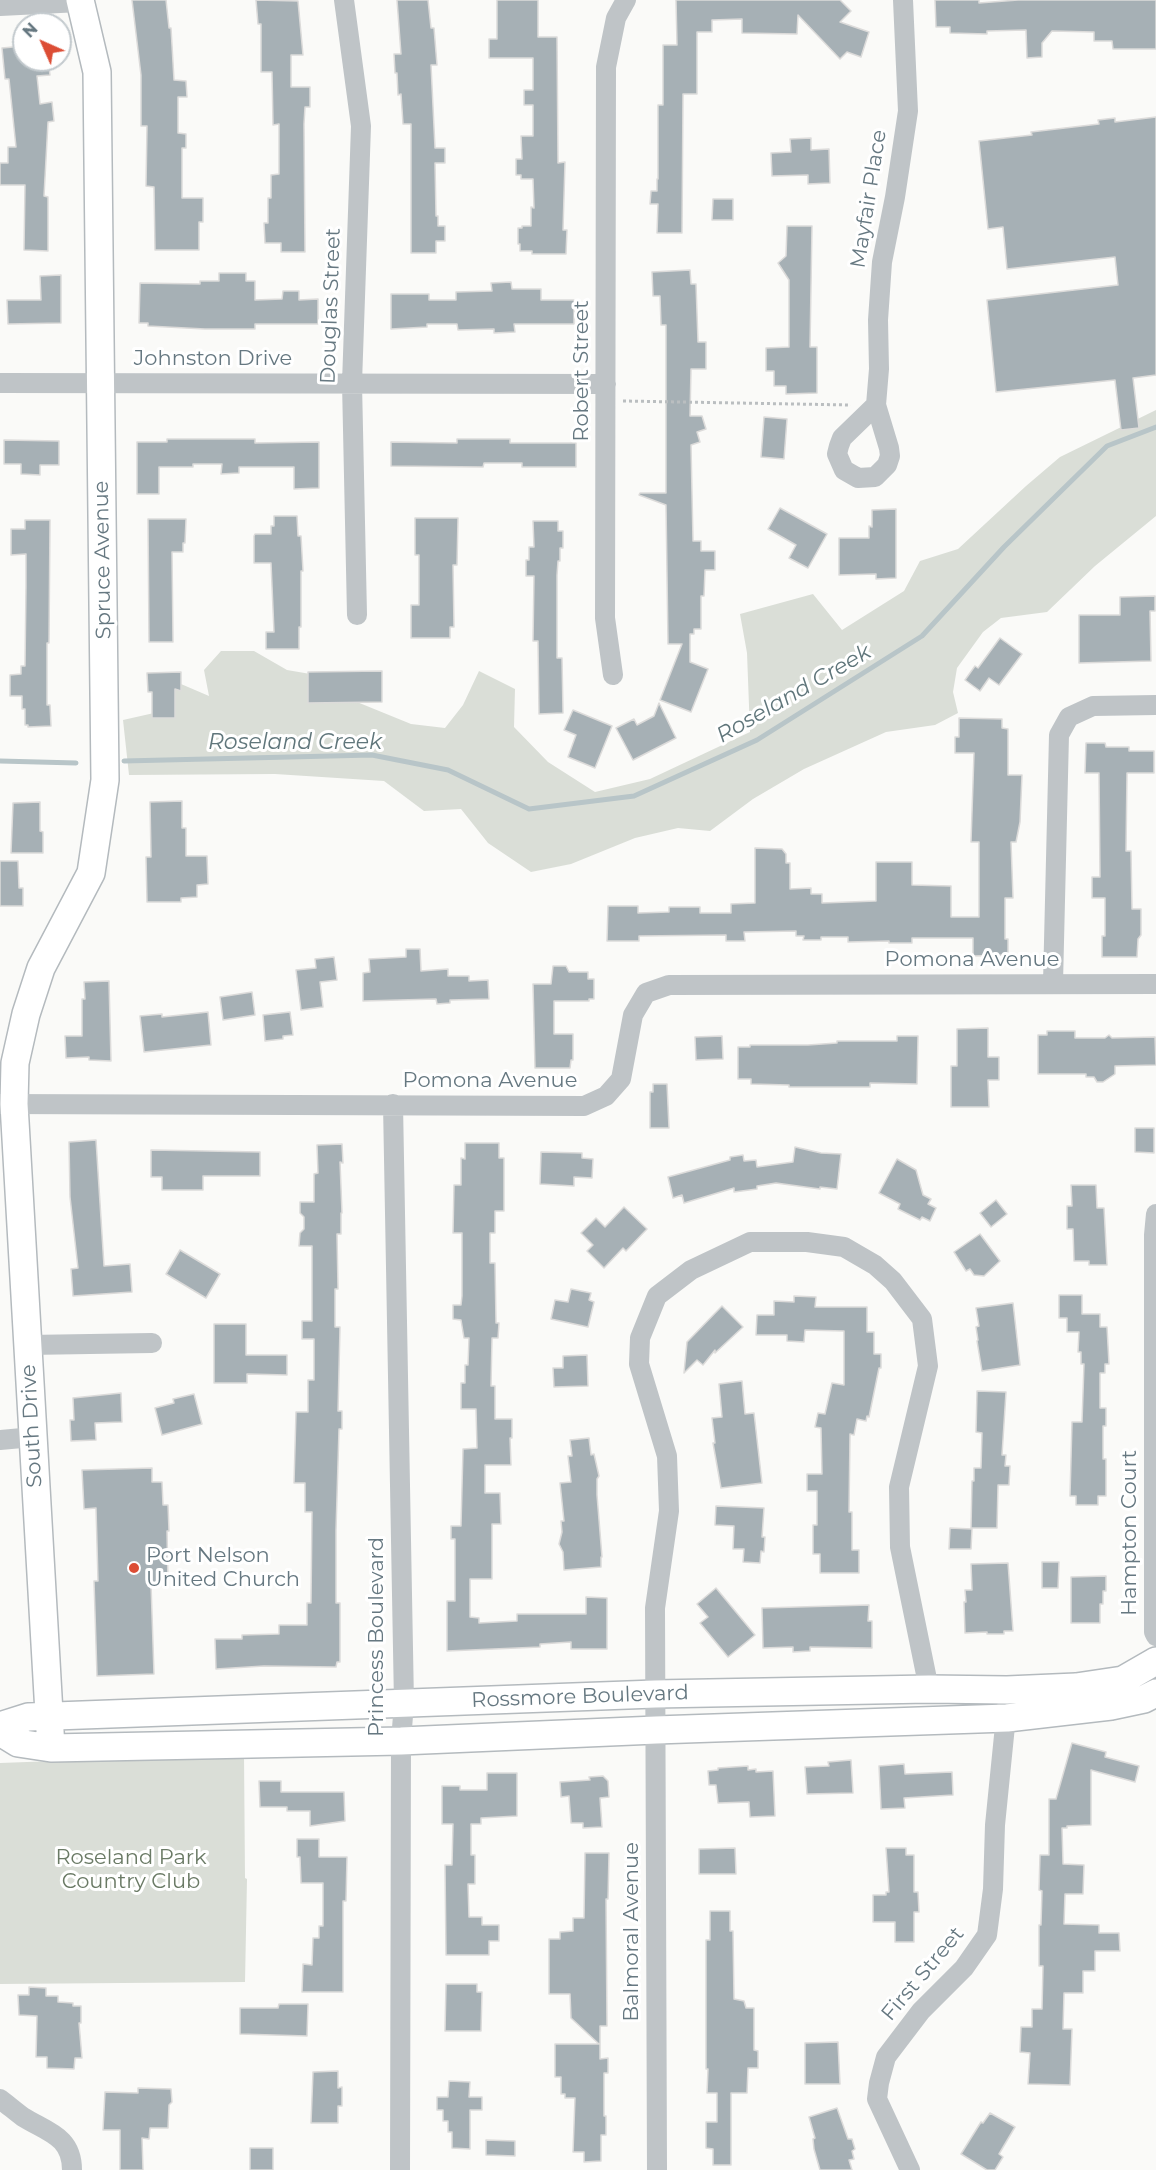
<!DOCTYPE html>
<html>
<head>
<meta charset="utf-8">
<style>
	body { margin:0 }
	#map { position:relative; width:1156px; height:2170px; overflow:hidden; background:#fafaf8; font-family:Montserrat,sans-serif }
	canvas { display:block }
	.north { position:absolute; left:12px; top:12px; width:60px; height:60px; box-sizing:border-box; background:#fff; border:2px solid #c2c9cd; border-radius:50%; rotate:315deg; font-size:16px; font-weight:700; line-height:24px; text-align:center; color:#667881 }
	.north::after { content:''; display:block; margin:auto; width:21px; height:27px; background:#dc4d35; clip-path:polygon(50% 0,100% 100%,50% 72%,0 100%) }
</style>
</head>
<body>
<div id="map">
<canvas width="1156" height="2170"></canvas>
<div class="north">N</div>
</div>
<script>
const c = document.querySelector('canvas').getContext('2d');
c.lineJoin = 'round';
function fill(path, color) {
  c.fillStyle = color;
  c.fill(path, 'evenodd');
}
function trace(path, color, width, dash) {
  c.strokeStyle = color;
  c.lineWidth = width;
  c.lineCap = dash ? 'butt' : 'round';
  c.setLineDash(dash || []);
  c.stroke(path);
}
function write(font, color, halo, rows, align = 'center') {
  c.font = font + ' Montserrat,sans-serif';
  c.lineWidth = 6;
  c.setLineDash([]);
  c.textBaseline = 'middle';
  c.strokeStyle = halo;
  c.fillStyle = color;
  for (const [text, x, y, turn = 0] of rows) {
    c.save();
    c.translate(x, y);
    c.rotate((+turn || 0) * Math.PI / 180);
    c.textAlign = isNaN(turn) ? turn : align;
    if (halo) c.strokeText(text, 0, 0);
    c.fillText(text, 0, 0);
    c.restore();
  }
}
fill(new Path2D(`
	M1156,410V516L1095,566L1047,612L1001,618L983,632L957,668L953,692L958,713L935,725L886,732L804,769L753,799L710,831L678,828L635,838L571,864L531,872L488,843L461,809L424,811L384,781L275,774L129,775L123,720L154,713L160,699L181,684L209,696L204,670L221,651H254L287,670L334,678L357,702L411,724L445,728L463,705L479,671L515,689L514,727L548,762L595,792L650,779L750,732L747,653L740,614L813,594L842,630L904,591L920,561L958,549L1026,486L1060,457Z
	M244,1754L245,1878L247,1879L245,1982L0,1984V1763Z`), '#daded7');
trace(new Path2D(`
	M0,761L76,763
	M124,761L372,755L448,770L529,809L634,796L757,740L922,636L1004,547L1107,446L1156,427`), '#b8c5c8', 5);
const building = new Path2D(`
	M132,0H166L169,28H171L174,80L186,81L187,97H178V133L186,134V148H182V198H203V222H199V250H155L154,187L146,186L147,126H141V75Z
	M256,0L298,1L303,55H291V87H310V107H305L304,124L305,252H281V243H265L264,223H268V198H271V175L279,174V124L273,125L272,72H261V24H258Z
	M397,0H428L431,28H434L437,65H431L435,148H445V163H435L436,216H438V226H445V241H436V253H411V124H403L401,94L398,95L397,73H395L394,54H401Z
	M497,0H538V37H557L558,163L565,162L563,230H567L566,254H532V251H520V244H518V228H522V226H531V207L534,208L533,179H521V175H516V159H522L521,136H533V105H524V90H533V58H489V39H497Z
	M676,0H840L851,11L840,22L869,32L861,57L847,52L840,59L798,15L797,34L742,33V19L712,20V32H697V94H683L682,233H657L658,204H650L651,191H657V179H658V105H663V45H677Z
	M935,0H979V3L1018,0H1156V49H1113L1112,41H1094V32L1052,31L1042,43V57L1027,58L1026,30L987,31V34L950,33V27H936Z
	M24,46V60H48L50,75L37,76L40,104L52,102L54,121L48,122L44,196L48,197V251L24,250L25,185H0V163H8V147H16L9,79H5L2,48Z
	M1156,117V375L1133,378L1139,428L1121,430L1115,380L996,392L987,300L1118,285L1115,257L1007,269L1003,227L988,229L979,141L1032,135L1031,132L1099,124L1098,120L1115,118V122Z
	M811,138V150L829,149L830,183L808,184V175L772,176L771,153L791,152L790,139Z
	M713,199H733V220H712Z
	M787,226H812L810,347H817V393L786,394V386H774V371H766V348L789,347V280L778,263L786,256Z
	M690,270L691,284H696L698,342H706V369H691L690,416H702L706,429L697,432L700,442L691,445L693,541H701V551H715V570H705L704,596H701V629H694V634H690V662L708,669L691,712L660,700L682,644H668L666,505L639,495L640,493H666V325H661L660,296H653L652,272Z
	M219,273H246V281H255V300L282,299L283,291H299V300L318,299V324H255V329H205L148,326V323H139L140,283L200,284V281H219Z
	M61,275V323L8,324L7,300H41L40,276Z
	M511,282L512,289H541V300H574V324H514L515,332L494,333V329L458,330L457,324H427V327L391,329V294H429V300H456V292L492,291L491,283Z
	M764,417L787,419L784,459L761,457Z
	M167,439H255V443L319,442V488L294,489V467H239V473L221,474L222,464H193V467H159V494H137V442H167Z
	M457,439H510V443H576V467H522V463H484L483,467L391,466V442L457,443Z
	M4,440L59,441V465H40V475L21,474V464H4Z
	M780,508L827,534L808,568L789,558L796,545L768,529Z
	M896,509V578L876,579V574L839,575V538H869V526L872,527V510Z
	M274,516H297L298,536H301L303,571H301V627H299V649H266V632H274L271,563H254V536L255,534H271V526H274Z
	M415,518H458L457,565H453L454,627H450V638H411V605H419V555H415Z
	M148,519H186L185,543H183V552H172L173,642H149Z
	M25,520H50L49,643H47V705H50L51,726L28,727V725H25V709H22V696H10V675L21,674V666H25L26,586V554L11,555V529H25Z
	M533,521H558V531H563V548H560V561H558L557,575V658H562L563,713L539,714L538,641H533L534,576H526V560H529V547H534Z
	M1155,596V611H1150L1151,661L1079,663V615H1120V597Z
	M1000,638L1022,654L999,685L989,678L980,691L965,680L975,666L978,668Z
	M382,671V702L308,703V672Z
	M181,672V691L175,689V718H152V692H148L147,673Z
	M659,703L676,738L633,760L616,728L634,719L637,725L654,716Z
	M573,710L612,726L595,768L568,757L576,735L564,730Z
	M959,718L1002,719V728L1008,729V775H1022L1020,822L1016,842H1011L1013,898H1005V939H1008V955L973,956V938H912V943H889V941L848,942V937H821V940H803L804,936H796V931L744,932L745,941H726V935L639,936V941H607L608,906H638V913L669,912V907H700V913H731V904L755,903V848L782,849L786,854V863H790V889L811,888V894H822V903L876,901V862H912V885L951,886V917H979V842H971L974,753H955V737H959Z
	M1086,743H1105L1106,747H1129V751H1154V773H1127L1126,851H1131L1132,909H1141V935L1138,939L1137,957H1102V936H1105V898H1092V877H1100L1099,773H1085Z
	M182,801V828H186V856H207L208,884L197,885V897L181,898V902H147L146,857H151L150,802Z
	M40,802V831L43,832V853H11L13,803Z
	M0,861H18L19,888H23V906H0Z
	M406,949H420L421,971L448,969V976H469V981L488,980L489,999L450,1000V1003L437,1004L436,999L363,1001V973L370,972L369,959L406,957Z
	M334,957L337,980L320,982L323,1007L301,1010L296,970L316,968L315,959Z
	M553,966H566L569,972H588V979H594V999H589V1001H554V1034H573V1060H571L570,1068H535L533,984H551Z
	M109,981L111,1061L89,1060V1057L66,1058L65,1036H82V999H85L84,982Z
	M252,992L255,1015L223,1020L220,997Z
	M208,1012L211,1045L144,1052L140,1016L162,1014V1017Z
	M290,1012L293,1035L283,1036V1039L265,1041L263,1015Z
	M988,1028V1057H999V1080H988L989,1107H951V1066H957V1029Z
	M1047,1031H1075V1038H1105L1109,1035L1112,1038L1155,1037L1156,1065L1115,1066V1074L1103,1082H1097L1094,1077H1086V1074H1038V1035H1047Z
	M722,1036L723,1059L696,1060L695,1037Z
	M897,1036H918L917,1084L870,1083V1087H789V1085L751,1084V1079H738V1047H750V1045H808L837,1043V1041H897Z
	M653,1084H667L669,1128H650V1092H653Z
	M1135,1128H1154V1153L1135,1152Z
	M96,1140L104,1266L130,1264L132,1292L73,1296L71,1269L78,1268L70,1197L69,1142Z
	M465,1143H499V1158H504V1211H495V1233H490V1263H495L496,1323H499L498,1338H492L491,1386H495V1419H512V1438H510L511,1465H485V1493H500L501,1524H492V1579H470V1617L479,1618V1623L517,1621V1614H586V1597L607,1598V1649H571V1642L540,1644V1647L447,1651V1601H455V1539H451V1526H461L463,1449L477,1448L476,1409H461V1383H465V1365H468L469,1338H464L461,1320L453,1319V1305H461L462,1296V1233H453L454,1185H461V1158L465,1159Z
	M342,1144L343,1163L340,1162L342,1213H341V1234H337L338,1289H335V1327H340L338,1411H342V1429H339L336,1530V1603H340V1662H337L336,1667L264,1666L216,1669L215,1639H242V1635L279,1634V1625H307V1603H311L312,1512H305V1483H294L296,1412H308V1380H314V1339H302V1321H312V1246H299L300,1233L304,1229V1217L300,1213V1202H314V1174L318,1173L317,1145Z
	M795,1147L821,1153L841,1154L837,1189L820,1187V1189L776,1183L757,1186V1189L734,1192V1188L684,1203L682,1195L673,1198L668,1177L730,1160V1157L743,1155L744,1161L756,1160L757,1167L793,1162Z
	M151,1150L260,1152V1176H203V1190H162V1177H151Z
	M541,1152L582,1153V1158L593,1159L592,1178L574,1177V1186L540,1184Z
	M897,1159L916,1170L923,1195L931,1199L928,1204L936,1208L930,1221L922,1217L920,1220L898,1209L900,1204L879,1193Z
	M1071,1185H1096L1097,1208H1104L1107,1265H1089V1261H1074L1073,1229H1067V1206H1072Z
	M996,1200L1007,1214L991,1227L980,1213Z
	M624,1207L647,1229L626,1251L623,1248L604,1268L587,1251L593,1245L581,1233L596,1218L605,1227Z
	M980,1234L1000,1261L984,1276L974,1275L970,1269L966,1271L954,1252Z
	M180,1250L220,1274L206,1298L166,1274Z
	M571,1289L591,1293L589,1300L594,1302L588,1327L551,1319L555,1300L568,1302Z
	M1059,1295H1082V1314H1100V1327H1107L1109,1364H1105V1373H1100V1408H1106V1426H1103V1459H1106V1496H1098V1505H1076V1496H1070L1072,1422H1082L1084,1364H1081V1352H1078L1079,1332H1067V1318H1059Z
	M794,1296L816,1297L815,1307H867V1332H874V1354H881V1368H879L869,1417L867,1416L866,1421L857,1419L854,1435L850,1434L849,1512H852V1550H859V1573H820V1554H813V1525H817V1491H807V1474H822L821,1428L815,1427L818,1413L825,1414L832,1383L844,1385V1331L805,1330L804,1342L787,1341V1335H756L757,1315H774V1301L794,1302Z
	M1013,1303L1020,1365L982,1371L977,1341L978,1340L976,1327L979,1326L976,1308Z
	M722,1306L743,1327L715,1353V1350L703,1365L697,1360L684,1373L687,1342Z
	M214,1324H246V1355H287V1375L247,1374V1383H214Z
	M587,1355L588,1386L554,1387L553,1368H563V1356Z
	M742,1381L745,1414L754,1413L762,1483L721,1488L713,1443H715L712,1418L722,1417L719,1384Z
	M977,1391L1006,1392L1002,1455H1006L1005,1466H1010L1009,1485H998L997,1528H971L972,1481H974V1468H981L982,1433L976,1432Z
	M121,1393L122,1422L95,1423L96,1440L71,1441L70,1420H74L73,1398Z
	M194,1394L202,1424L162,1435L155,1408L174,1403L173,1399Z
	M589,1438L591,1455L594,1454L599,1476L597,1479V1495L602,1557H601V1567L564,1570L563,1552L559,1544L562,1532L561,1521H564L560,1483L571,1482L568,1456H572L570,1440Z
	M152,1468V1482H162L163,1505H168L169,1531H167L168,1583L151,1584L154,1674L97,1676L94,1581H98L96,1508L84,1509L82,1470Z
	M716,1506L764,1508L762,1537H765L764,1552L761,1551L760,1563L743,1562L744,1549H733L734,1526L715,1525Z
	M950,1528L972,1529L971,1549H949Z
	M1042,1562H1059L1058,1588H1042Z
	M1008,1563L1013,1631H1004V1634H987V1632L965,1633L964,1602H966L965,1590H972L971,1564Z
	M1106,1576V1591H1103V1604H1100V1623H1071V1577Z
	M716,1588L755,1635L728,1657L700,1623L708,1617L697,1604Z
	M869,1605L868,1621H872V1648L810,1647V1651L793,1652V1647L763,1648L762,1608Z
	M1072,1743L1106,1752L1105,1757L1139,1766L1135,1782L1091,1770V1825L1067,1826V1828H1062L1063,1864L1084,1865L1083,1894H1065L1064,1924L1099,1925V1933H1119L1120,1951H1095V1971H1083V1993H1064L1063,2029H1072L1070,2085L1028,2084L1030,2053L1020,2052L1021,2027H1032V2009H1042L1043,1966H1039V1925H1041L1042,1891L1039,1890L1040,1855H1049V1799H1056Z
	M851,1760L853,1793L807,1794L805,1767L829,1766L828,1762Z
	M904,1764L905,1774L952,1772L953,1795L904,1798L905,1808L881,1809L879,1766Z
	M748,1766V1770L756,1769V1772L773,1771L775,1816L750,1817L749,1802L718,1803L716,1785H709L708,1771L718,1770V1768Z
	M487,1773H517V1816L481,1818V1824H471V1855H475V1884H468L469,1917H482V1925H499V1941H489V1955H446L445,1865H452L453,1824H442V1786H460V1790H487Z
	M603,1776L608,1781L609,1797L600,1798L602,1827L583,1828V1823H571L569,1796L561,1797L560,1782L590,1780L589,1777Z
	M259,1781H281V1792H344L345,1821L310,1826V1811H287V1807H260Z
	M297,1839H319V1857H347L346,1901H343V1992H302L303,1964L312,1965L313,1938H319V1926H323V1883H301L300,1857H297Z
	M735,1848L736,1874H699V1849Z
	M886,1848H906V1855H914V1892H918L919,1912H914V1942H895V1922H873V1895H886V1892H889Z
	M585,1853H609L608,1899H606L607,2026H600V2059L608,2058V2073H604V2116H606V2135H601V2161L584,2162V2152H573L575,2098H565V2094H561V2077H555V2044H599L571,2018L570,1994H549V1939H560V1932L573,1931V1918H584Z
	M710,1911H730V1931H733L734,1999L744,2001L746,2008H754V2050L758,2051V2068H748L747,2093H731V2165H713V2149L706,2148V2122H717V2093H707L708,2069H706V1940H710Z
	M446,1984H477V1992H482L481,2031H445Z
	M29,1987L46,1988V1996H58V2002L73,2003V2006H81V2023H79L82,2058H75L74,2069L47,2068V2057H36L37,2016L19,2015L18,1995H29Z
	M279,2004H308L307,2036L240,2034V2008H278Z
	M838,2042L840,2084H805V2043Z
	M338,2071V2088L342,2087V2106H338V2123H311L313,2072Z
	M449,2081L470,2082L469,2097H482V2110H470V2149L452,2148V2132H448V2121H443V2110H437V2097H448Z
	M138,2088L171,2089L172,2102L169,2105L168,2128H150L149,2139L142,2138L143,2170H120V2130H103L105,2092L138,2093Z
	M837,2108L848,2139H852L855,2149L852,2151L854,2159L849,2160L852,2170H820L814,2149L813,2139L815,2138L809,2117Z
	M990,2113L1015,2127L999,2154L1003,2157L995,2170H987L961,2154L981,2122L983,2123Z
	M486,2140L515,2141V2156L486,2155Z
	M250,2148H273V2170H250Z`);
fill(building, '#a6b0b5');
trace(building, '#dcdbda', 1.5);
const secondary = new Path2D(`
	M0,1726L28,1717L655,1694L929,1689L1007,1690L1076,1687L1123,1680L1156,1661
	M0,1732L18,1743L51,1748L401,1741L656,1730L1007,1718L1111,1706L1144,1699L1156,1693
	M51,1748L14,1104L15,1063L26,1014L41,968L91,873L105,780L97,72L80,0`);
trace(secondary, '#b4babe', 30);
trace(new Path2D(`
	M623,401L851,405`), '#babec0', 3, [3, 3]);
trace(new Path2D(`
	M344,0L361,126L352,383L357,615
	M0,6L80,2
	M0,383L606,384
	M876,405L842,438L839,446L837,454L844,470L858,478L875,477L887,465L890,456L889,448L876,405L879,369L878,320L882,262L895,197L908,111L903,0
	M613,675L605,618L606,67L616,18L626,0
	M1053,983L1059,735L1069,717L1093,706L1156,705
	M0,1104L584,1106L606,1096L621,1079L633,1015L646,993L669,985L1156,984
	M393,1104L404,1703L401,1741L400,2170
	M1156,1214L1154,1235V1632L1156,1636
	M28,1345L152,1343
	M0,1440L33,1437
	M0,2099C8,2105 15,2111 23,2117C47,2132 72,2136 72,2170
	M657,2170L655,1608L669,1511L667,1456L639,1364L640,1338L657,1296L691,1270L750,1242H807L844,1247L875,1265L893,1281L922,1319L928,1366L899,1487L900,1547L929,1689
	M910,2170L877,2099L879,2083L886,2057L921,2011L964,1968L987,1935L993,1889L995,1825L1007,1706`), '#bfc4c7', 20);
trace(secondary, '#fff', 27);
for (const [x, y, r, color] of [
	[134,1568,6,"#dc4d35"]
]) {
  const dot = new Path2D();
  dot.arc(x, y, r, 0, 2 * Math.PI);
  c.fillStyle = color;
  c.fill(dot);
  trace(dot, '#fff', 2);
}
write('21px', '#667881', '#fff', [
	["Mayfair Place",869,199,-81],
	["Douglas Street",331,306,-88],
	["Johnston Drive",213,359],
	["Robert Street",582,371,-90],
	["Spruce Avenue",103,560,-91],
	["Pomona Avenue",972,960],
	["Pomona Avenue",490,1081],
	["South Drive",32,1426,-93],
	["Hampton Court",1130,1533,-90],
	["Princess Boulevard",377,1637,-90],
	["Rossmore Boulevard",580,1697,-2],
	["Balmoral Avenue",632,1932,-90],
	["First Street",923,1974,-50]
]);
write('21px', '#667881', '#fff', [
	["Port Nelson",146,1556],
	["United Church",146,1580]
], 'left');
write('21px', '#6a7a65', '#fff', [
	["Roseland Park",131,1858],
	["Country Club",131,1882]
]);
write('italic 22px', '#60767b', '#fff', [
	["Roseland Creek",794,694,-30],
	["Roseland Creek",295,743]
]);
</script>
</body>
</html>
